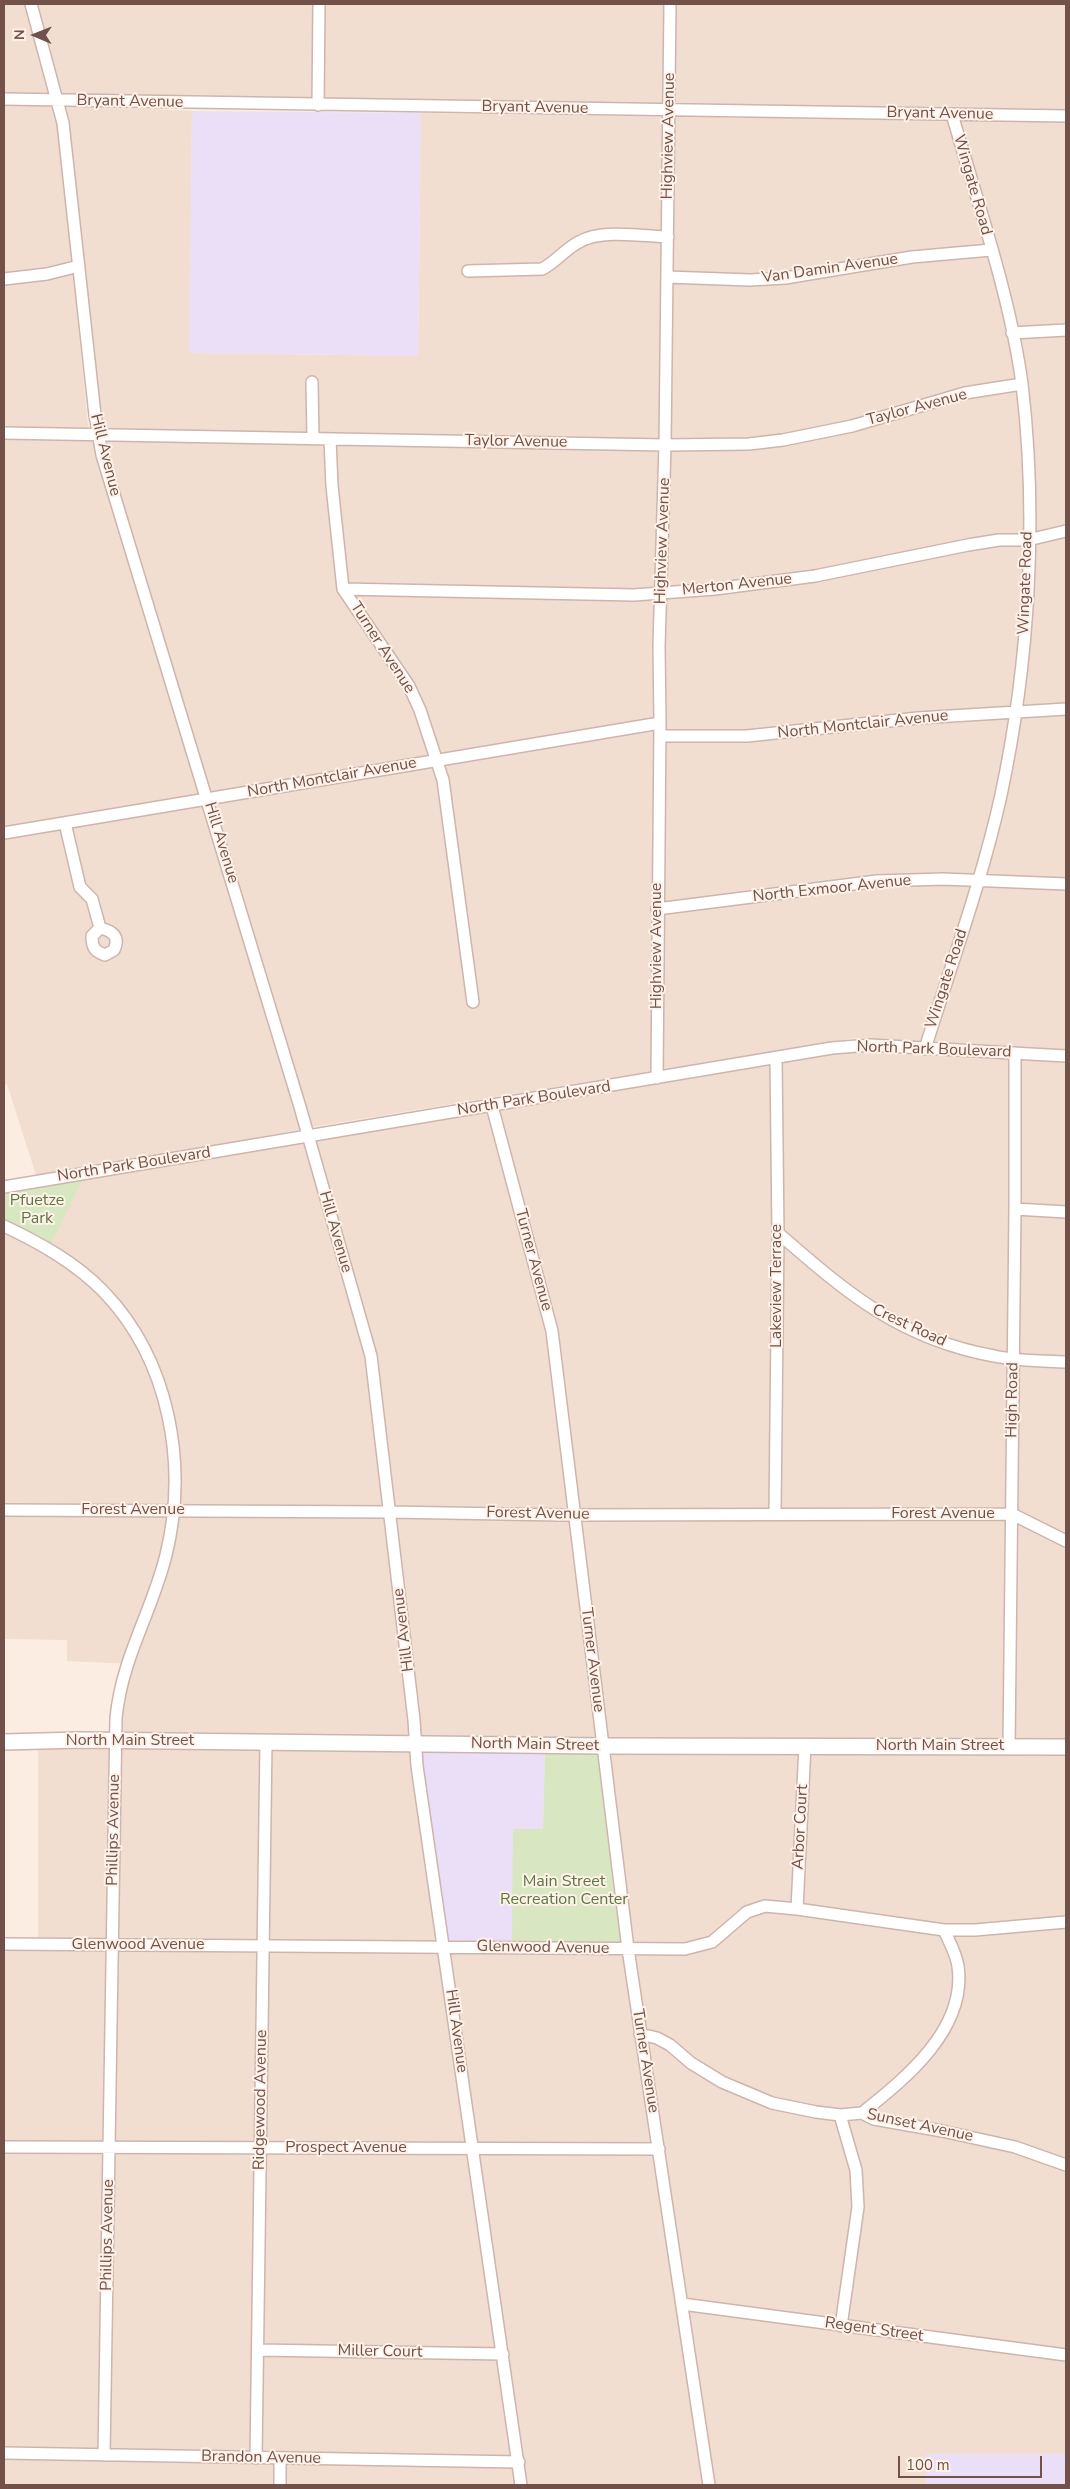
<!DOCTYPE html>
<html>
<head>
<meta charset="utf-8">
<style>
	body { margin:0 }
	#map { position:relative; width:1070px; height:2489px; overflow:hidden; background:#fbede2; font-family:"Nunito Sans",sans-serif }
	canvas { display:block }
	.frame { position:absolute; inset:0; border:5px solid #71514a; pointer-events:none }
	.north { position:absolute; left:10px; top:10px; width:50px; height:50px; -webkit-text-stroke:4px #fef2e8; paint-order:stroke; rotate:271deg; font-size:14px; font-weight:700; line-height:20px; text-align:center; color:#71514a }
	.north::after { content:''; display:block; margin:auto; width:18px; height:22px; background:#71514a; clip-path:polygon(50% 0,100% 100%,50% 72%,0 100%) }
	.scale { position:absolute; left:898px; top:2456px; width:144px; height:22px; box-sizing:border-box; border:2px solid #71514a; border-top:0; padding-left:6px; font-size:15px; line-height:18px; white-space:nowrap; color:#71514a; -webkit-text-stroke:4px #fef2e8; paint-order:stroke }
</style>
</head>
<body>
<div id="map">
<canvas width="1070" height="2489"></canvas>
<div class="frame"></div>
<div class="north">N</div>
<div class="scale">100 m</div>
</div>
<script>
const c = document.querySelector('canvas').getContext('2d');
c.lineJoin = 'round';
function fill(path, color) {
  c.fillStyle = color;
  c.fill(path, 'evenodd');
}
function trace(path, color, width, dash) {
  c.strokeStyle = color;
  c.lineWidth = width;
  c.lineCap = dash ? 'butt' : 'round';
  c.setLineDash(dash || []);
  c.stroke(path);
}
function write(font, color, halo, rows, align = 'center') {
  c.font = font + ' "Nunito Sans",sans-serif';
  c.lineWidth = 4;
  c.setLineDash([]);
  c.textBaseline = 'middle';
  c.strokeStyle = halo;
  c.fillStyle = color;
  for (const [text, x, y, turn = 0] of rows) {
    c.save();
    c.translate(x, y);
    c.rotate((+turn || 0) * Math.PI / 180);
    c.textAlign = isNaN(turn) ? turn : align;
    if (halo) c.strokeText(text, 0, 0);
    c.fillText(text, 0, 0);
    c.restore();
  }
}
fill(new Path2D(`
	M4,4H26L58,122L88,425L304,1129L37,1178L7,1084L4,1085Z
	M35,4H1066V114L61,97Z
	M63,105L192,111L190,353L418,356L421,113L1066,122V1050L854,1038L312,1127L102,439Z
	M855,1048L1066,1059V1743L118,1739L130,1664L67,1661V1640L4,1639V1189Z
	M120,1745L419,1747L624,1943L598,1750L1066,1753V2454H927L926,2485H527L522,2457L107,2452Z
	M38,1746H111L109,1941H38Z
	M4,1949H108L103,2453L4,2451Z
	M4,2457L516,2467L519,2485H4Z`), '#f2ddd1');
fill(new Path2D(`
	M192,111L421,113L418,356L189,353Z
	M419,1747L545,1749L543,1830L513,1829L512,1943H445Z
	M926,2454H1066V2485H926Z`), '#eadff7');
fill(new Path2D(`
	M85,1175L50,1246L4,1224V1189Z
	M545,1749L598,1750L625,1943H512L513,1829H543Z`), '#d8e7c2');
const minor = new Path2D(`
	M31,4L63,123L95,415L102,455L300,1107L371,1356L414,1720L417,1766L521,2485
	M4,99L1066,116
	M318,105L319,4
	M468,271L542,269C556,262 565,249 579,242C601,229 643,236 668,237
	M667,277L750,280L785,278L912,257L991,250
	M4,279L47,274L79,266
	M1012,333L1066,330
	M312,382L313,439
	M4,433L665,445L749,444L783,440L852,426L965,393L1022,384
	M330,439L332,486L343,589L409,686L420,710L443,780L473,1002
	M343,589L634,595L715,589L815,576L968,545L999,540H1028L1066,531
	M660,736H747L918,718L1066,709
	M65,823L80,887L92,899L100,928L92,936C92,947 94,951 105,955L114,950C120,937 113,931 100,928
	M4,833L660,723
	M657,909L877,881L943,879L1066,884
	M925,1049C951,965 982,881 1001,795C1029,664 1038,518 1022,384C1010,295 977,201 952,114
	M657,1078L660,723L659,646L665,445L670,4
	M492,1106L552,1331L628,1949L709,2485
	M4,1187L832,1048L870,1045L1066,1056
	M1015,1209L1066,1212
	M4,1226C40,1243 76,1263 104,1292C170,1361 188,1465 166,1555C152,1612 122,1657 116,1718L104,2455
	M778,1233C847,1293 900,1339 994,1356C1017,1361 1042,1361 1066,1362
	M4,1510L390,1512L561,1515L1012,1514L1066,1541
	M775,1513L778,1233L776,1058
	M1009,1746L1015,1209V1053
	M797,1909L805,1745
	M4,1944L685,1949L712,1942L747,1912L765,1906L797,1909L944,1930H975L1066,1922
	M640,2034L657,2038L670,2045L691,2063L722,2082L772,2103L816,2112L840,2115L862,2113L874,2119L942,2131L1015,2147L1066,2165
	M862,2113C906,2078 967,2029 958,1966C956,1953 949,1941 944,1930
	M840,2115L856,2170L858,2207L841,2326
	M4,2147L659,2149
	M682,2304L1066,2355
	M258,2350L503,2354
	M4,2453L519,2462
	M256,2458L266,1742
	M280,2485V2458`);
const tertiary = new Path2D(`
	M4,1742L80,1740L602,1746L1066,1747`);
trace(minor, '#cdb5ad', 14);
trace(tertiary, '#cdb5ad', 18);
trace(minor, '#fff', 11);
trace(tertiary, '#fff', 15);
write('16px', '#71514a', '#fef2e8', [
	["Bryant Avenue",130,102,1],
	["Bryant Avenue",535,108,1],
	["Bryant Avenue",940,114,1],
	["Highview Avenue",669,136,-89],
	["Wingate Road",972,185,74],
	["Van Damin Avenue",830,269,-8],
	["Taylor Avenue",917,408,-15],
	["Taylor Avenue",516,442,1],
	["Hill Avenue",105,455,76],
	["Highview Avenue",663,541,-88],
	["Wingate Road",1026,583,-88],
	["Merton Avenue",737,585,-6],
	["Turner Avenue",382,648,57],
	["North Montclair Avenue",863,725,-6],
	["North Montclair Avenue",332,778,-10],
	["Hill Avenue",221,843,73],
	["North Exmoor Avenue",832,889,-6],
	["Highview Avenue",657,946,-90],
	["Wingate Road",947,979,-72],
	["North Park Boulevard",934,1050,2],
	["North Park Boulevard",534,1099,-9],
	["North Park Boulevard",134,1165,-9],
	["Hill Avenue",335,1232,74],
	["Turner Avenue",533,1260,75],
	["Lakeview Terrace",777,1286,-90],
	["Crest Road",909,1326,25],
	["High Road",1013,1400,-89],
	["Forest Avenue",133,1510],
	["Forest Avenue",538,1514,1],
	["Forest Avenue",943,1514],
	["Hill Avenue",404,1630,-97],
	["Turner Avenue",592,1660,83],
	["North Main Street",130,1741],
	["North Main Street",535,1745,1],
	["North Main Street",940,1746],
	["Arbor Court",801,1827,-87],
	["Phillips Avenue",114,1830,-89],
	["Glenwood Avenue",138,1945],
	["Glenwood Avenue",543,1948,1],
	["Hill Avenue",456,2031,82],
	["Turner Avenue",645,2061,81],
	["Ridgewood Avenue",261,2100,-89],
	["Sunset Avenue",920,2126,12],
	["Prospect Avenue",346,2148],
	["Phillips Avenue",108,2235,-89],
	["Regent Street",874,2330,8],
	["Miller Court",380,2352,1],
	["Brandon Avenue",261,2458,1]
]);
write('16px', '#5b7742', '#fef2e8', [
	["Pfuetze",37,1201],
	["Park",37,1219],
	["Main Street",564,1882],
	["Recreation Center",564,1900]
]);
</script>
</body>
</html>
